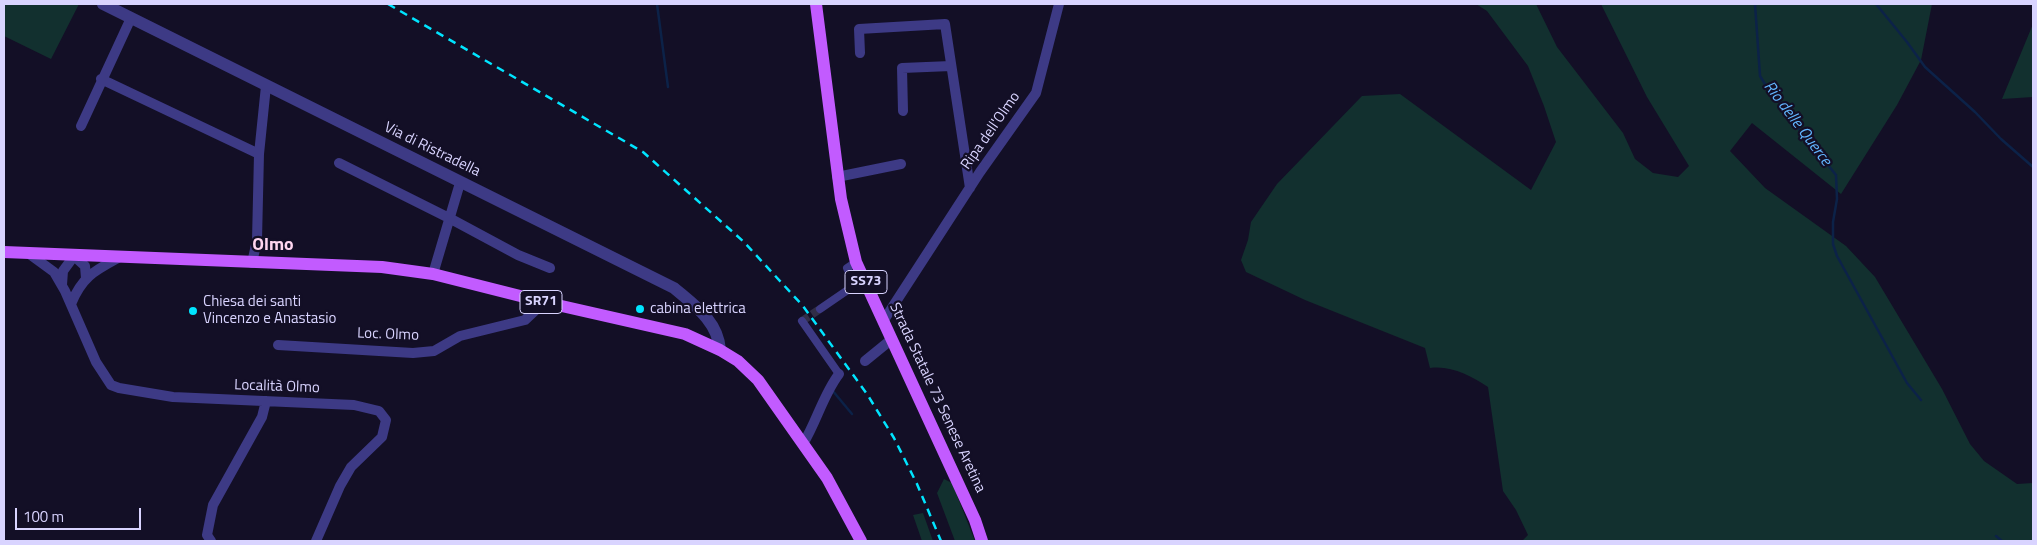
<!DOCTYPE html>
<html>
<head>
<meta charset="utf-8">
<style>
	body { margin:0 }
	#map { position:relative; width:2037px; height:545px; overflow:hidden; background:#130f26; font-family:"Titillium Web",sans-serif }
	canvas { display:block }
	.frame { position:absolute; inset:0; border:5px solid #d9d4ff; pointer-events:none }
	.scale { position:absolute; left:15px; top:508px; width:126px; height:22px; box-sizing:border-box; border:2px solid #d9d4ff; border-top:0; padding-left:6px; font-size:15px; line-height:18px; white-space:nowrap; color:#d9d4ff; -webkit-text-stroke:4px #130f26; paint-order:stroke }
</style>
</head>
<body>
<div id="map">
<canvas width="2037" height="545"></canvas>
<div class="frame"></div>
<div class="scale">100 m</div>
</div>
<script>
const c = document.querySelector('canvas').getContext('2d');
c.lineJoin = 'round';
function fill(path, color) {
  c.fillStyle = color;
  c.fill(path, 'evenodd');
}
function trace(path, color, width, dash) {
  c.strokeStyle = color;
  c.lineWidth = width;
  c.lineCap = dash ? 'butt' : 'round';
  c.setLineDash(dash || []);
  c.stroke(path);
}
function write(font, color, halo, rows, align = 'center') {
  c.font = font + ' "Titillium Web",sans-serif';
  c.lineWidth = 4.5;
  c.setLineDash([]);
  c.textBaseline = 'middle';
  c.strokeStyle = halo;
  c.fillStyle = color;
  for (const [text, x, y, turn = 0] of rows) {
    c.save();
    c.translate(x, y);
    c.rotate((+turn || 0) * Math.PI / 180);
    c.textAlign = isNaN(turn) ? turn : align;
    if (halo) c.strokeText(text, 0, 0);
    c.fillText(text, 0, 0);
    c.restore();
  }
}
fill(new Path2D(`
	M4,4H79L51,59L4,36Z
	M1476,4H1536L1557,47L1623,133L1635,159L1653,173L1678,177L1689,166L1647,97L1601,4H1932L1921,60L1897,105L1841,194L1752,123L1730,151L1765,188L1846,246L1875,277L1942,389L1970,444L1984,461L2017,484L2033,483V541H1522L1528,535L1516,510L1503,491L1488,387C1471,376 1451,365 1430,368L1425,348L1305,300L1246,272L1241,260L1248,240L1251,222L1277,184L1362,96L1400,94L1531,190L1556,142L1544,106L1528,66L1487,11Z
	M2033,24V97L2002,99Z
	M944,479L952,483L975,541H955L937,493Z
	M923,513L933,541H922L913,515Z`), '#12302f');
trace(new Path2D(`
	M657,4L668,87
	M1755,4L1760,76L1770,92L1788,112L1798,128L1836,175L1837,199L1833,222V244L1837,256L1907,383L1921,400
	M1876,4L1907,42L1925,67L1975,112L2001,139L2033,167
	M832,390L852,414
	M1996,536L2002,541`), '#0c2248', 2.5);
trace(new Path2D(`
	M802,321L820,309`), '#312d47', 8, [8, 4]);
trace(new Path2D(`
	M820,309L855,285L847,268L856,262
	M802,321L839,374`), '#3d3a85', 8);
trace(new Path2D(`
	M860,53L859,29L945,24L970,188
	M101,79L259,154
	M903,111L902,68L951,66
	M81,126L131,18
	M339,163L451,219L518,255L550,268
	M837,177L901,164
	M28,253L54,272L65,291L96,362L111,385L119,388L173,397L354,405L379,411L386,420L382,437L351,467L340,486L316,541
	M252,263L257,240L259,154L266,86
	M433,274L460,183
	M62,285L63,271L74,256L85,266L86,278
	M71,304C82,277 94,271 118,258
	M884,320L980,172L1036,93L1059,4
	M278,345L413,353L434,351L460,336L525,320L544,302
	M865,361L892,339
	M803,444C817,421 823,395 839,374
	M211,541L207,535L213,505L262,417L266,401`), '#3d3a85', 10);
trace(new Path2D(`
	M103,4L674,288C694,305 718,321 720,350`), '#3d3a85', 12);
trace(new Path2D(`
	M816,4L841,199L856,262L975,520L982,541
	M4,252L382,267L433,274L544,302L685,334L720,350L738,361L758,380L827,478L861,541`), '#c25bff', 12);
trace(new Path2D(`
	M388,4L643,152L744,242L803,306L867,394L894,438L917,484L941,541`), '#00e5ff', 2.5, [8, 6]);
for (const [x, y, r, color] of [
	[640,309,5,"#00e5ff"],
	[193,311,5,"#00e5ff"]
]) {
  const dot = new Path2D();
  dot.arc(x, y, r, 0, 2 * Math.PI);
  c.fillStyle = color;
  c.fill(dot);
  trace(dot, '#130f26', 2);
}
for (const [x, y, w] of [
	[866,282,42],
	[541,302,42]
]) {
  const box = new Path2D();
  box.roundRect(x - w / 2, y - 11.5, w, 23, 4);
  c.fillStyle = '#130f26';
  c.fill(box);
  trace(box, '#d9d4ff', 1);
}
write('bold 14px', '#d9d4ff', null, [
	["SS73",866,282],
	["SR71",541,302]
]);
write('15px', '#d9d4ff', '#130f26', [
	["Ripa dell'Olmo",991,131,-55],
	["Via di Ristradella",432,150,26],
	["Loc. Olmo",388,335,2],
	["Località Olmo",277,387,2],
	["Strada Statale 73 Senese Aretina",937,398,65]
]);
write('15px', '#d9d4ff', '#130f26', [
	["Chiesa dei santi",203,302],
	["Vincenzo e Anastasio",203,319],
	["cabina elettrica",650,309]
], 'left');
write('italic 16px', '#62b6ff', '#130f26', [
	["Rio delle Querce",1797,124,53]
]);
write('bold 18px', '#ffd6f0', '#130f26', [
	["Olmo",273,246]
]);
</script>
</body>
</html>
